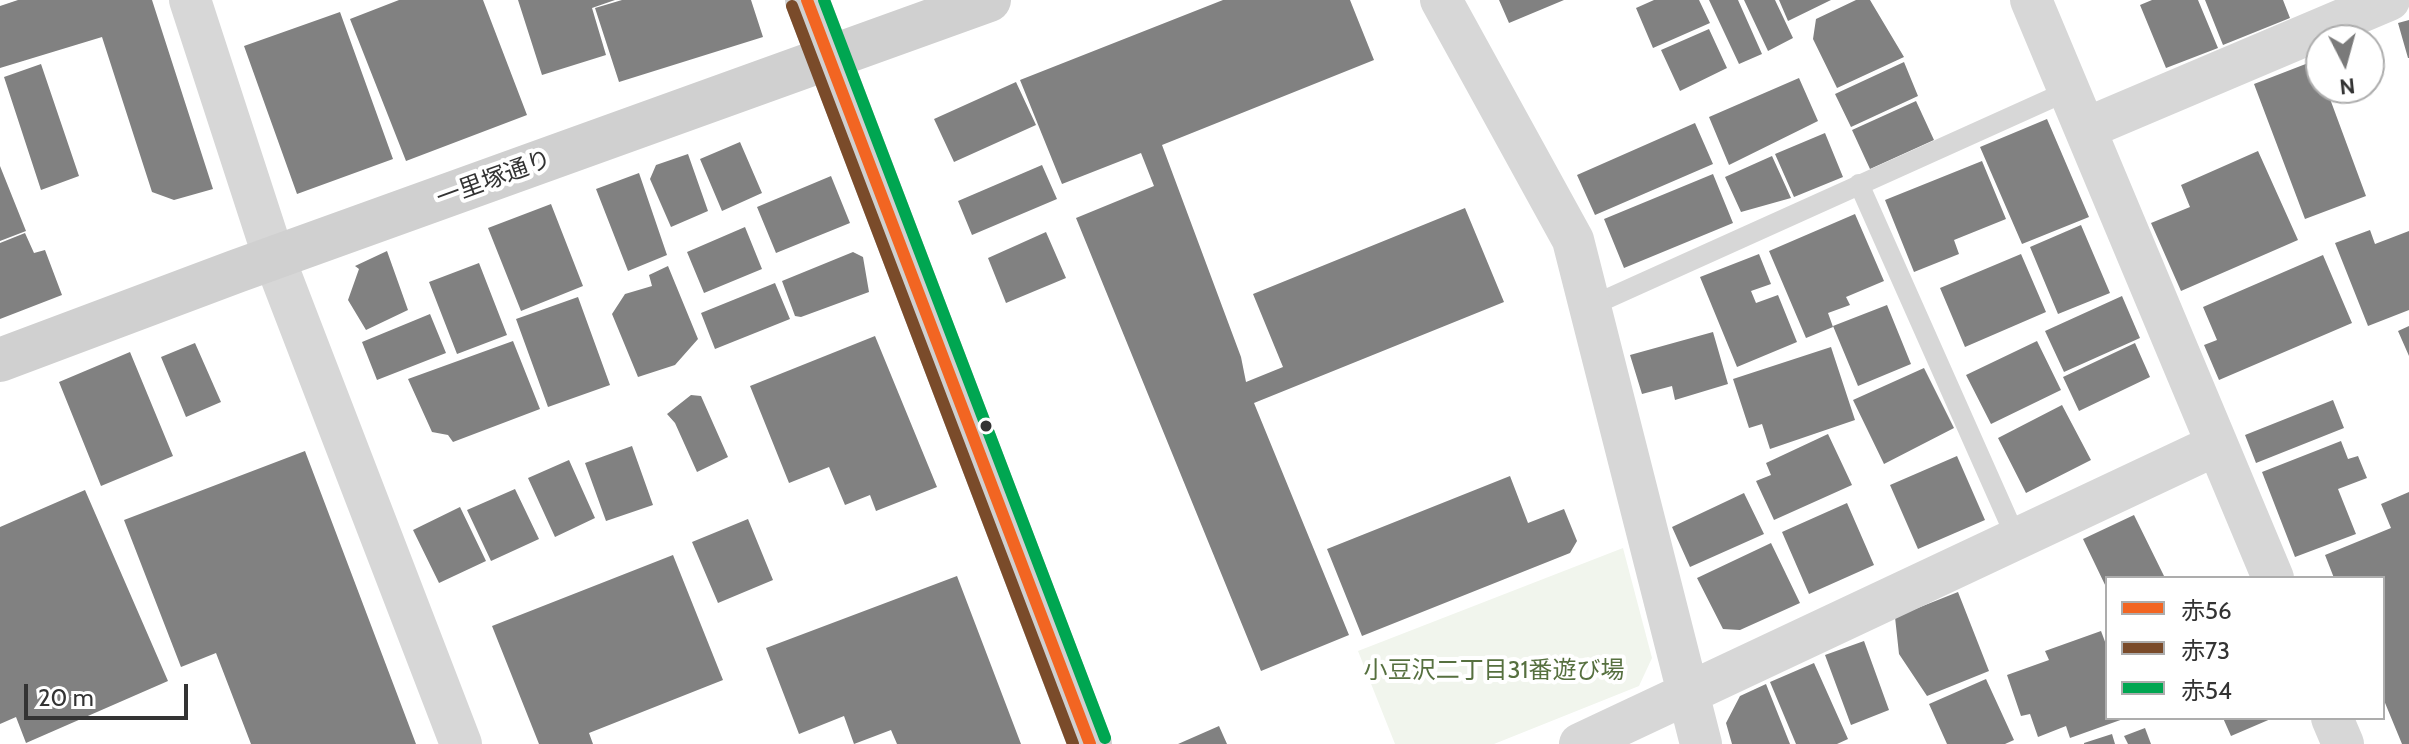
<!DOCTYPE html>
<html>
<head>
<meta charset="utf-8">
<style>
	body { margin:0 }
	#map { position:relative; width:2409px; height:744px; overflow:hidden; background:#fff; font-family:Cabin,"Noto Sans JP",sans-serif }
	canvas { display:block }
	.legend { position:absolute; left:2105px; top:576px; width:280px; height:144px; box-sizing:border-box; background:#fff; border:2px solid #adadad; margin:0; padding:10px 14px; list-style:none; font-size:24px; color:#333 }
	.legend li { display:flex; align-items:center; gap:16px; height:40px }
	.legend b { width:40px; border:2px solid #adadad }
	.north { position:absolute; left:2305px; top:24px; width:80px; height:80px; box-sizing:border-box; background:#fff; border:2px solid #adadad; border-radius:50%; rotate:174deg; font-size:22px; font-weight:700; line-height:32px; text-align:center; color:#333 }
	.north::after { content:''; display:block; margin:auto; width:28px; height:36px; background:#7a7a7a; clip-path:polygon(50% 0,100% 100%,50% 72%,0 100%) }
	.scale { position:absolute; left:24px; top:684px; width:164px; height:36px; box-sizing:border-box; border:4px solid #333; border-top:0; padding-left:10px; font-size:24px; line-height:28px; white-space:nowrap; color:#333; -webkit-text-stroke:6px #fff; paint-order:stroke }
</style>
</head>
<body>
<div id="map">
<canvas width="2409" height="744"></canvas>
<ul class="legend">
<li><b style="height:10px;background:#f26522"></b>赤56</li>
<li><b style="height:10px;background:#7a4b2a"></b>赤73</li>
<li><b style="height:10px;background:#00a651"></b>赤54</li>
</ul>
<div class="north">N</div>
<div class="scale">20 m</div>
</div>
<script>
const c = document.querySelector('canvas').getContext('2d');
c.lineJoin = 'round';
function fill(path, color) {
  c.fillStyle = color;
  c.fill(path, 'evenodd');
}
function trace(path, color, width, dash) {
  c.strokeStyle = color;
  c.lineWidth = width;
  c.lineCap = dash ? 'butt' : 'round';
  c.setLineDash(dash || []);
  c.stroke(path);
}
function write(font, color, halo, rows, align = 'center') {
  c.font = font + ' Cabin,"Noto Sans JP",sans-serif';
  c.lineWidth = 8;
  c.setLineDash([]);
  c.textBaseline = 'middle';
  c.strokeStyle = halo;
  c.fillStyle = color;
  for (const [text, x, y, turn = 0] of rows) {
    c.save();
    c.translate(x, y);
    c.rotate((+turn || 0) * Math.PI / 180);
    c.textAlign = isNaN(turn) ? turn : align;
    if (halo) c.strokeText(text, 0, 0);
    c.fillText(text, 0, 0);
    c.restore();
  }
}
fill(new Path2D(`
	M1623,548L1652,658L1639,686L1494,744H1395L1358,651Z`), '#f1f5ed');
fill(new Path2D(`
	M18,0H152L213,189L174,200L152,192L102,37L0,68V6Z
	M399,0H483L527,115L406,161L350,19Z
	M518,0H615L592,8L606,55L542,75Z
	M622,0H751L763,37L619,82L595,8Z
	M1223,0H1350L1374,60L1162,145L1241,357L1246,382L1283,367L1253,294L1465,208L1504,302L1254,403L1349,635L1261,671L1076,218L1154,186L1141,153L1062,184L1020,80Z
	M1499,0H1564L1509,23Z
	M1654,0H1699L1710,23L1653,48L1636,8Z
	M1709,0H1738L1762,54L1739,64Z
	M1744,0H1775L1793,38L1768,51Z
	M1779,0H1831L1788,21Z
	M1856,0H1870L1904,57L1837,88L1813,39L1816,19Z
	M2152,0H2198L2218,48L2166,68L2140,5Z
	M2205,0H2283L2290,18L2223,45Z
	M340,12L393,159L297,194L244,46Z
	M2409,20V58H2408L2398,23Z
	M1709,29L1727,68L1680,91L1661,50Z
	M2316,60L2321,88H2326L2366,196L2305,219L2254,84Z
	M1904,62L1918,96L1851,127L1835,94Z
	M41,64L79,176L41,190L4,77Z
	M1799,78L1818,121L1729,165L1709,117Z
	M1016,82L1036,125L954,162L934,119Z
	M1916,101L1934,140L1870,169L1852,130Z
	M2047,119L2089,217L2022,244L1980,147Z
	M1695,123L1713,164L1595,215L1577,175Z
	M1825,133L1843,177L1794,197L1775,154Z
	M740,142L762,193L722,211L700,159Z
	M2258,151L2298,240L2181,291L2151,223L2190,207L2181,185Z
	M688,154L708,211L671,227L650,179L656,165Z
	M1772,156L1791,198L1741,212L1725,177Z
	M1982,161L2006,219L1954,240L1959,254L1914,272L1885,200Z
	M1042,165L1057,199L972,235L958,201Z
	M0,166L26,231L0,241Z
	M639,173L667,255L628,271L596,189Z
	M1713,174L1733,223L1624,268L1604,219Z
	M831,176L850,223L776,253L757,207Z
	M551,204L583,286L521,311L488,228Z
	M1855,214L1884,281L1846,297L1850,305L1828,313L1833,327L1806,338L1769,251Z
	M2081,225L2110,293L2058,314L2030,247Z
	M745,227L762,269L704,293L687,252Z
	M2370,230L2375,244L2409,231V310L2368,326L2335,243Z
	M1046,232L1066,278L1006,303L988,258Z
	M25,233L34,253L45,250L62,295L0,319V243Z
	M387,251L408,310L366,330L348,300L359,269L355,266Z
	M853,252L863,257L869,292L801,317L795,316L782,281Z
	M1759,254L1771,284L1751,291L1756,303L1778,295L1797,342L1737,367L1700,277Z
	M2021,254L2046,312L1965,347L1940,288Z
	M2323,255L2352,323L2219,380L2204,345L2217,340L2203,307Z
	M479,263L507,335L457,354L429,282Z
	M668,266L698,339L675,365L638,377L612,314L625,294L652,286L649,275Z
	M775,283L790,319L715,349L701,313Z
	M2122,296L2140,338L2064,372L2045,331Z
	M578,297L610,385L548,407L516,319Z
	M1887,305L1911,364L1858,386L1833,326Z
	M430,314L446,353L377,380L362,342Z
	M2409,326V356L2398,331Z
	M1713,332L1728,384L1675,400L1672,386L1642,394L1630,355Z
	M875,336L937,487L876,511L870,495L845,505L829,467L789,483L750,386Z
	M513,341L540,409L453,442L448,435L432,432L408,379Z
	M2037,341L2061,390L1991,424L1966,375Z
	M195,343L221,402L186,417L161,357Z
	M2135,343L2150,377L2079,411L2063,377Z
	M1831,347L1855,420L1770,449L1762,424L1749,428L1733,379Z
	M130,352L173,456L101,486L59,382Z
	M1924,368L1954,428L1884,464L1853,400Z
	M691,395L701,396L728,457L697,472L675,423L667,414Z
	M2333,400L2344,428L2256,463L2245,435Z
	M2062,405L2091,460L2026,493L1998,438Z
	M1828,434L1852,485L1774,520L1756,481L1771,475L1766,463Z
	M2341,441L2348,459L2358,456L2367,478L2338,489L2356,534L2295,557L2262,472Z
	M632,446L653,505L606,521L585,463Z
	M305,451L416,744H251L216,653L181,667L124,520Z
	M1957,456L1985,520L1918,549L1890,485Z
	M569,460L595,518L555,537L528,478Z
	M1510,476L1528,523L1564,509L1577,541L1570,553L1362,636L1327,549Z
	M515,489L539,539L491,561L467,510Z
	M85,490L168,681L26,743L16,717L0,724V527Z
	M2409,492V744H2402L2383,698V578H2334L2325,555L2391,528L2381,504Z
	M1744,493L1764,534L1690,567L1672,527Z
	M1847,503L1874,565L1809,594L1782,532Z
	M460,507L486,561L439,583L413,530Z
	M2134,515L2165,578H2107V589L2083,539Z
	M748,519L773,580L718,603L692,542Z
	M1771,543L1800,603L1740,630L1723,629L1697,578Z
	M673,555L723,680L589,733L593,744H539L492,626Z
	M957,576L1021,744H897L891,730L854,744L844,716L799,734L766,648Z
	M1958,592L1989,671L1927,696L1899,654L1895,617Z
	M2101,631L2107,647V718H2126L2070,738L2066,726L2038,737L2030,714L2021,716L2007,675L2049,660L2045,651Z
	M1864,641L1889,710L1851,725L1825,655Z
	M1814,663L1848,739L1837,744H1796L1770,682Z
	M1986,679L2014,740L2005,744H1947L1929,704Z
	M1766,684L1790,744H1732L1726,723L1740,696Z
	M2223,718H2273L2231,736Z
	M1219,726L1227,744H1178Z
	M2145,728L2151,744H2128L2124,736Z
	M2112,734L2115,744H2084V743Z`), '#818181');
trace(new Path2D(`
	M1859,184L2017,540
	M1591,306L2070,90`), '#d7d7d7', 20);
trace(new Path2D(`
	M190,0L274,258L461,744
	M1441,0L1573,240L1701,744
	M2031,0L2273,578
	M2087,128L2389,0
	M2332,718L2343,744
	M1580,744L2216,445`), '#d7d7d7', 42);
trace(new Path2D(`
	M807,0L1090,744
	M0,360L237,271L989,0`), '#d0d0d0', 44);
trace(new Path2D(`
	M807,0L1090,744`), '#f26522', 12);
trace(new Path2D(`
	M792,6L1073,744`), '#7a4b2a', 12);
trace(new Path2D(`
	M824,0L1105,738`), '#00a651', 12);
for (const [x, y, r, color] of [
	[986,426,7,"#333"]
]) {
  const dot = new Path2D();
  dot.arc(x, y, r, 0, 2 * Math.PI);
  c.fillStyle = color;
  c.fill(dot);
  trace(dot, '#fff', 3);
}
write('24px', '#333', '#fff', [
	["一里塚通り",494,179,-20]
]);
write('24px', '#56703f', '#fff', [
	["小豆沢二丁目31番遊び場",1494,671]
]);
</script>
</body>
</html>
